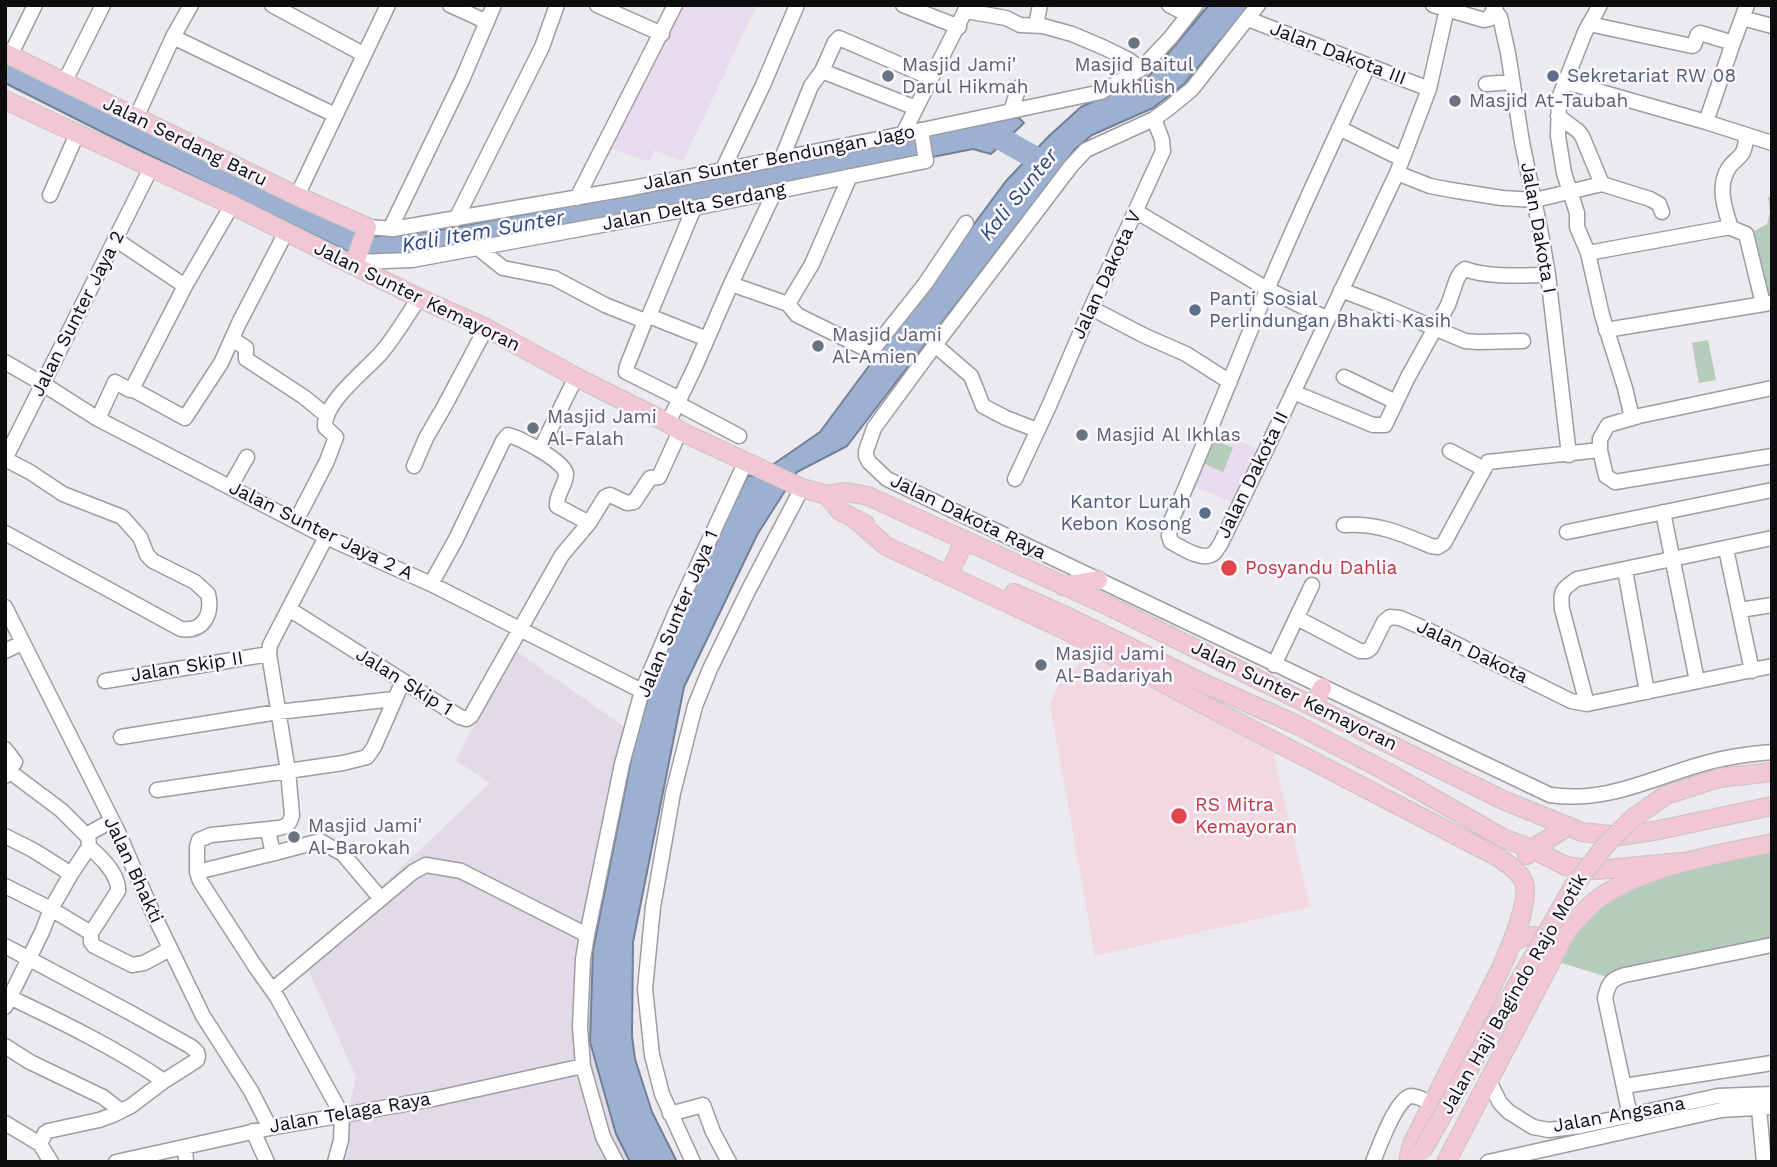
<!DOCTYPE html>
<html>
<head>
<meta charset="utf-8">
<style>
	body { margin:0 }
	#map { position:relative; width:1777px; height:1167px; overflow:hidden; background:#ece9ef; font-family:"Work Sans",sans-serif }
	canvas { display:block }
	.frame { position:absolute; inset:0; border:7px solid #0d0c0e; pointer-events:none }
</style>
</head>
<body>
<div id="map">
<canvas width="1777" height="1167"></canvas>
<div class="frame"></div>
</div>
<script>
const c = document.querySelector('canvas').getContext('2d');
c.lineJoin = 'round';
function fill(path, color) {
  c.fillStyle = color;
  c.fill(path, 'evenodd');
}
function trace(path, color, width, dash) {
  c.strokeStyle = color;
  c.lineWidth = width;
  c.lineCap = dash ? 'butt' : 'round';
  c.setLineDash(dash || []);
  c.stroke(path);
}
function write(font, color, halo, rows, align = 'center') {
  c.font = font + ' "Work Sans",sans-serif';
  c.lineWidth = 5;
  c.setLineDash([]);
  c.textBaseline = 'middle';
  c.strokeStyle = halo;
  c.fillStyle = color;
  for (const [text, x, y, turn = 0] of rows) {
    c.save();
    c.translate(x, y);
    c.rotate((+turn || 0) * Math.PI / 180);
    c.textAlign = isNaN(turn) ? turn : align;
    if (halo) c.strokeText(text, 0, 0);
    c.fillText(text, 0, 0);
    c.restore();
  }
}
fill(new Path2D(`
	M516,651L636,735L612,852L616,1134L630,1162H338L356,1077L304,960L490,783L455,760Z`), '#e1dbe8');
fill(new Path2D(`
	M676,5H757L683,161L654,150L649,162L607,147Z
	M1215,430L1260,450L1236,504L1191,485Z`), '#e8dbee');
fill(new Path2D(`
	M1092,651L1280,749L1274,757L1310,907L1095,956L1050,704L1058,686Z`), '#f2d8e1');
fill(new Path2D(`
	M1768,197H1772V294L1765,295L1749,234L1767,224L1770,212Z
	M1708,340L1716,380L1699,383L1692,343Z
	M1215,440L1233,448L1223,472L1205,464Z
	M1772,843V945L1614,979L1552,960L1568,929L1622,884Z`), '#b4ccbc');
const water = new Path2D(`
	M1209,5H1250L1184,84L1153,108L1092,135L1075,149L847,446L797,472L757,535L684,687L633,942L632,1036L635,1059L652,1112L677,1162H630L616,1134L590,1042L593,950L636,735L676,613L748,476L790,472L765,470L820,432L1006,181L1049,136L1081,107L1149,76Z
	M5,61L368,237L434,231L584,203L1018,117L1024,123L991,154L973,149L412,259L359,257L106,134L5,83Z`);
fill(water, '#9cb1d2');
trace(water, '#718097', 2);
trace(new Path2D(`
	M978,135L991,133L1044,163`), '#9cb1d2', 23);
const minor = new Path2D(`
	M272,5L363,54
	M450,5L487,22
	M597,5L662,34
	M903,5L959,27
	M1169,5L1188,15
	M1258,5L1192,89L1169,108L1154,119L1086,150L1071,166L935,345L874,428L866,451V456L869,462L887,479L1550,795C1607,803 1649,779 1702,764C1725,757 1748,754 1772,752
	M1433,5L1484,20L1489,19L1496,5
	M1493,5L1495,11L1500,17L1508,53L1522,142L1541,234L1548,275L1569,455
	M1600,5L1585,32L1559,98L1558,136L1564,173L1577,213V227L1588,253L1602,315L1625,388L1632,418
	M966,11L1006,18L1020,25L1043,26L1072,34L1105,48L1129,60L1141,69
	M1742,18L1772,26
	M1248,19L1429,89
	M1589,24L1692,46L1694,45L1698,34L1700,33L1733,43L1747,5
	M1036,25L1040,5
	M173,37L335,115
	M10,56L35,5
	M1368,66C1334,140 1299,214 1267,290C1235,367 1205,445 1171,521L1169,536L1171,542C1181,547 1203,563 1214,553C1217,550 1219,546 1221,543L1265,452L1397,173L1429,89L1447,9
	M822,71L835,42L839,38L931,78
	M1566,82L1706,122L1772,143
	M64,83L103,5
	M1486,84L1512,82
	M1011,111L1019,87
	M136,118L173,37L191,5
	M1706,122L1733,43
	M1339,128L1402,159
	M903,134L968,5
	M782,158L811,86L822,71L916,108
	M723,169L763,85L797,5
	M1397,173L1430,186L1451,190L1502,198L1535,200L1602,184L1582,136L1578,131L1558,116
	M1602,184L1650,199L1659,204L1662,212
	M50,195L77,134
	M297,196L388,5
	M577,198L675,5
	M1137,212L1267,289L1328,319
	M456,219L542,47L557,5
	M367,227L393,229L632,188L903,134L1101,92L1141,69L1171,37L1196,5
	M1731,228C1725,210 1717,187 1728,169C1732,162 1740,158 1743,152C1745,148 1746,140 1747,136
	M390,229L462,80L494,5
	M115,239L185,286
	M478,248L503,268L554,278L605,305L645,321L649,316L707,339
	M1588,253L1725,228H1731L1746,234L1763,304
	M355,262L412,260L694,208L926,161L921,130
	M731,284L788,304L797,315L864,348L872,349L875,347L925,284L966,223
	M1341,290L1383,306L1465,341L1478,342L1523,341
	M788,304L812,264L850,176
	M1091,308L1145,336L1186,354L1230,382
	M649,316L694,208
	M645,321L627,366L626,372L680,399V404L686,408L739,436
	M1606,330L1770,303
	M232,339L246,348V359L304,397L326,415
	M935,345L971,376L983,406L1006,418L1037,430
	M5,362L43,384L98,419L326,537L431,584L642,691
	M1344,377L1396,402
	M1772,388L1639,416L1608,425L1600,439V450L1606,476L1615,482L1772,456
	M132,389L185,418L221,363L239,323L286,232
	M1293,392L1373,425H1385L1408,377L1448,305L1457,279L1461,272L1465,269C1488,278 1523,275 1548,275
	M98,419L115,382L130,390L132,389L185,286L232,205
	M668,423L695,367L731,284L775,191
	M540,450L576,377
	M1450,451L1484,469
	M5,459L151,168
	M414,466L426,438L444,407L486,328
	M1015,479L1049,406L1091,308L1163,151L1162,140L1154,119
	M230,487L247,457
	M1663,512L1697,681
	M296,521L327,461L336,437L325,427C323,403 365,371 381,353C395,337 407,316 419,298
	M1344,525C1378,523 1400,533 1431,546L1438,547L1444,543L1488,462L1600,450
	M1567,532L1772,490
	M5,533L181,629C203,632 213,615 208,594L195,582L153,561L147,555L140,537L122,517L63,494L30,472L5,459
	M326,537L270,645L269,654L288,771L292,815C290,823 288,826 279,828L211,835L199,840L197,847V872L200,881L255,966L277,997L342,1115L341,1140L335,1162
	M1726,549L1752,671
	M1625,570L1647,692
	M431,584L456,539L503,441L508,435C520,438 566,462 566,474C566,485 556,494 557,506L589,523
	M5,607L118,832L152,911L203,1016L251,1091L270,1128
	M289,609L460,717L467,719L471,716L562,555L589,523L605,497L610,495L627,503L634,502L650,478L659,477L680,431
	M1740,610L1772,605
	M1297,618L1360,651H1367L1371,648L1384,622L1390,617L1400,618L1428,630L1571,701L1587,704L1772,666
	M5,651L22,643
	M1274,665L1312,585
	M105,681L269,654
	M1587,704L1562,609C1560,591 1562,589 1577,579L1772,538
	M121,737L278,712L394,699
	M5,749L15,762L5,776
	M9,771L61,810L87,836
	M157,790L343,763L367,757L374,747L403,681
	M268,830L272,849L275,853L320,841L343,854L381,899
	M5,836L33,850L71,874
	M89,847C101,857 119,875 118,891L91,933
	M197,872L275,853
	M5,886L51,909L91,933V942L94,946L132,965L144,963L170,949
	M5,946L129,1012L190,1046C195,1050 200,1052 197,1060L164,1081L131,1106L113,1115L99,1120L48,1131L45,1133L40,1144
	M272,990L413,872L426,865L461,871L587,935
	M5,995C60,1021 114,1047 164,1081
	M5,1007L42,932L51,909L71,874L89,847L88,834L111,821
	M5,1046L30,1062L103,1097L121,1111
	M1488,1079L1500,1103L1509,1112L1533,1127L1549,1130L1581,1126L1718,1096L1772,1094
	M1624,1086L1772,1063
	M1758,1099L1764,1162
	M670,1114L703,1105L713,1132L729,1162
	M1630,1116L1605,998C1608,984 1611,979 1625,975L1772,945
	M5,1123L40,1144L51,1162
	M253,1131L267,1162
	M185,1147L186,1162
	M116,1162L270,1128L433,1099L583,1066
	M616,1162L603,1137L583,1066L580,1027L583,959L587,935L622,764L642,691L675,614L746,461
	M693,1162L662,1094L652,1055L645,989L653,907L673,793L695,706L710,669L748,591L802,488
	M1373,1162C1378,1149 1397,1097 1411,1096C1418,1096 1426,1101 1432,1104
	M1488,1162L1721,1110L1772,1107`);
const major = new Path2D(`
	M5,53L297,196L367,227L354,265
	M5,100L232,205L419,298L486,328L576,377L668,423L680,431L802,488L827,495L846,492L868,496L1113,608L1503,800L1582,832L1620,836L1654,831L1772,806
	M827,495L840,511L865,524
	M855,519L886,546L1065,630L1197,701L1498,857C1506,863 1518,870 1523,880C1532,899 1510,947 1502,966L1412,1144L1408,1162
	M953,565L965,540
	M1063,586L1098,580
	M1014,593L1070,618L1203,683L1295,724L1389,773L1503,838L1532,849L1566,866L1597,870L1681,862
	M1313,706L1322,688
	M1527,855L1532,849L1567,827
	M1512,943C1527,931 1544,935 1551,952
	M1446,1162L1568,929C1577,920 1585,910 1594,902C1640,866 1716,855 1772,843`);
trace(minor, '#9e9ba1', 17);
trace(major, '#c5c5c5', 20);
trace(minor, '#fff', 14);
trace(major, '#f2c6d2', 18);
const majorBridge = new Path2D(`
	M1422,1151L1573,887L1604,847L1633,818L1666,795L1719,778L1772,772`);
trace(majorBridge, '#c5c5c5', 20, []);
trace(majorBridge, '#f2c6d2', 18);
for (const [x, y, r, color] of [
	[1134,43,7,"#6b7280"],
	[888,76,7,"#6b7280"],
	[1553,76,7,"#5c6f8a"],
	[1455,101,7,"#6b7280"],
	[1195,310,7,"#5c6f8a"],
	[818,346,7,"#6b7280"],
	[533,428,7,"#6b7280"],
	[1082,435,7,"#6b7280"],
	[1205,513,7,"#5c6f8a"],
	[1229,568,9,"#e0444e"],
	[1041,665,7,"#6b7280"],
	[1179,816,9,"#e0444e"],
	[294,837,7,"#6b7280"]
]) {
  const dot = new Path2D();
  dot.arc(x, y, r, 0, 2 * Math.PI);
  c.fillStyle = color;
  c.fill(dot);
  trace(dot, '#f9f6fd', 2.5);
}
write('19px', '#0d0c0e', '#f9f6fd', [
	["Jalan Dakota III",1338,54,21],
	["Jalan Serdang Baru",185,142,26],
	["Jalan Sunter Bendungan Jago",779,158,-11],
	["Jalan Delta Serdang",694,207,-11],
	["Jalan Dakota I",1538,228,80],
	["Jalan Dakota V",1107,275,-65],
	["Jalan Sunter Kemayoran",417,297,26],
	["Jalan Sunter Jaya 2",78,314,-63],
	["Jalan Dakota II",1253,475,-64],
	["Jalan Dakota Raya",968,517,26],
	["Jalan Sunter Jaya 2 A",321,531,26],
	["Jalan Sunter Jaya 1",678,614,-67],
	["Jalan Dakota",1472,652,26],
	["Jalan Skip II",187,667,-9],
	["Jalan Skip 1",404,682,32],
	["Jalan Sunter Kemayoran",1294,696,26],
	["Jalan Bhakti",133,870,65],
	["Jalan Haji Bagindo Rajo Motik",1514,994,-60],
	["Jalan Telaga Raya",350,1113,-10],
	["Jalan Angsana",1619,1115,-10]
]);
write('19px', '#5b616d', '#f9f6fd', [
	["Masjid Jami'",902,65],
	["Darul Hikmah",902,87],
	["Masjid Baitul",1134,65,"center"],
	["Mukhlish",1134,87,"center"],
	["Masjid At-Taubah",1469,101],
	["Masjid Jami",832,335],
	["Al-Amien",832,357],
	["Masjid Jami",547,417],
	["Al-Falah",547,439],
	["Masjid Al Ikhlas",1096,435],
	["Masjid Jami",1055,654],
	["Al-Badariyah",1055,676],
	["Masjid Jami'",308,826],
	["Al-Barokah",308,848]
], 'left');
write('19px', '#4e5e75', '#f9f6fd', [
	["Sekretariat RW 08",1567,76],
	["Panti Sosial",1209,299],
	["Perlindungan Bhakti Kasih",1209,321],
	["Kantor Lurah",1191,502,"right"],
	["Kebon Kosong",1191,524,"right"]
], 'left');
write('19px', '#be3a42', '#f9f6fd', [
	["Posyandu Dahlia",1245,568],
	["RS Mitra",1195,805],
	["Kemayoran",1195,827]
], 'left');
write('italic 21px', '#2f4a78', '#f9f6fd', [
	["Kali Sunter",1019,195,-51],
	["Kali Item Sunter",483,232,-10]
]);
</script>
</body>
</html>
